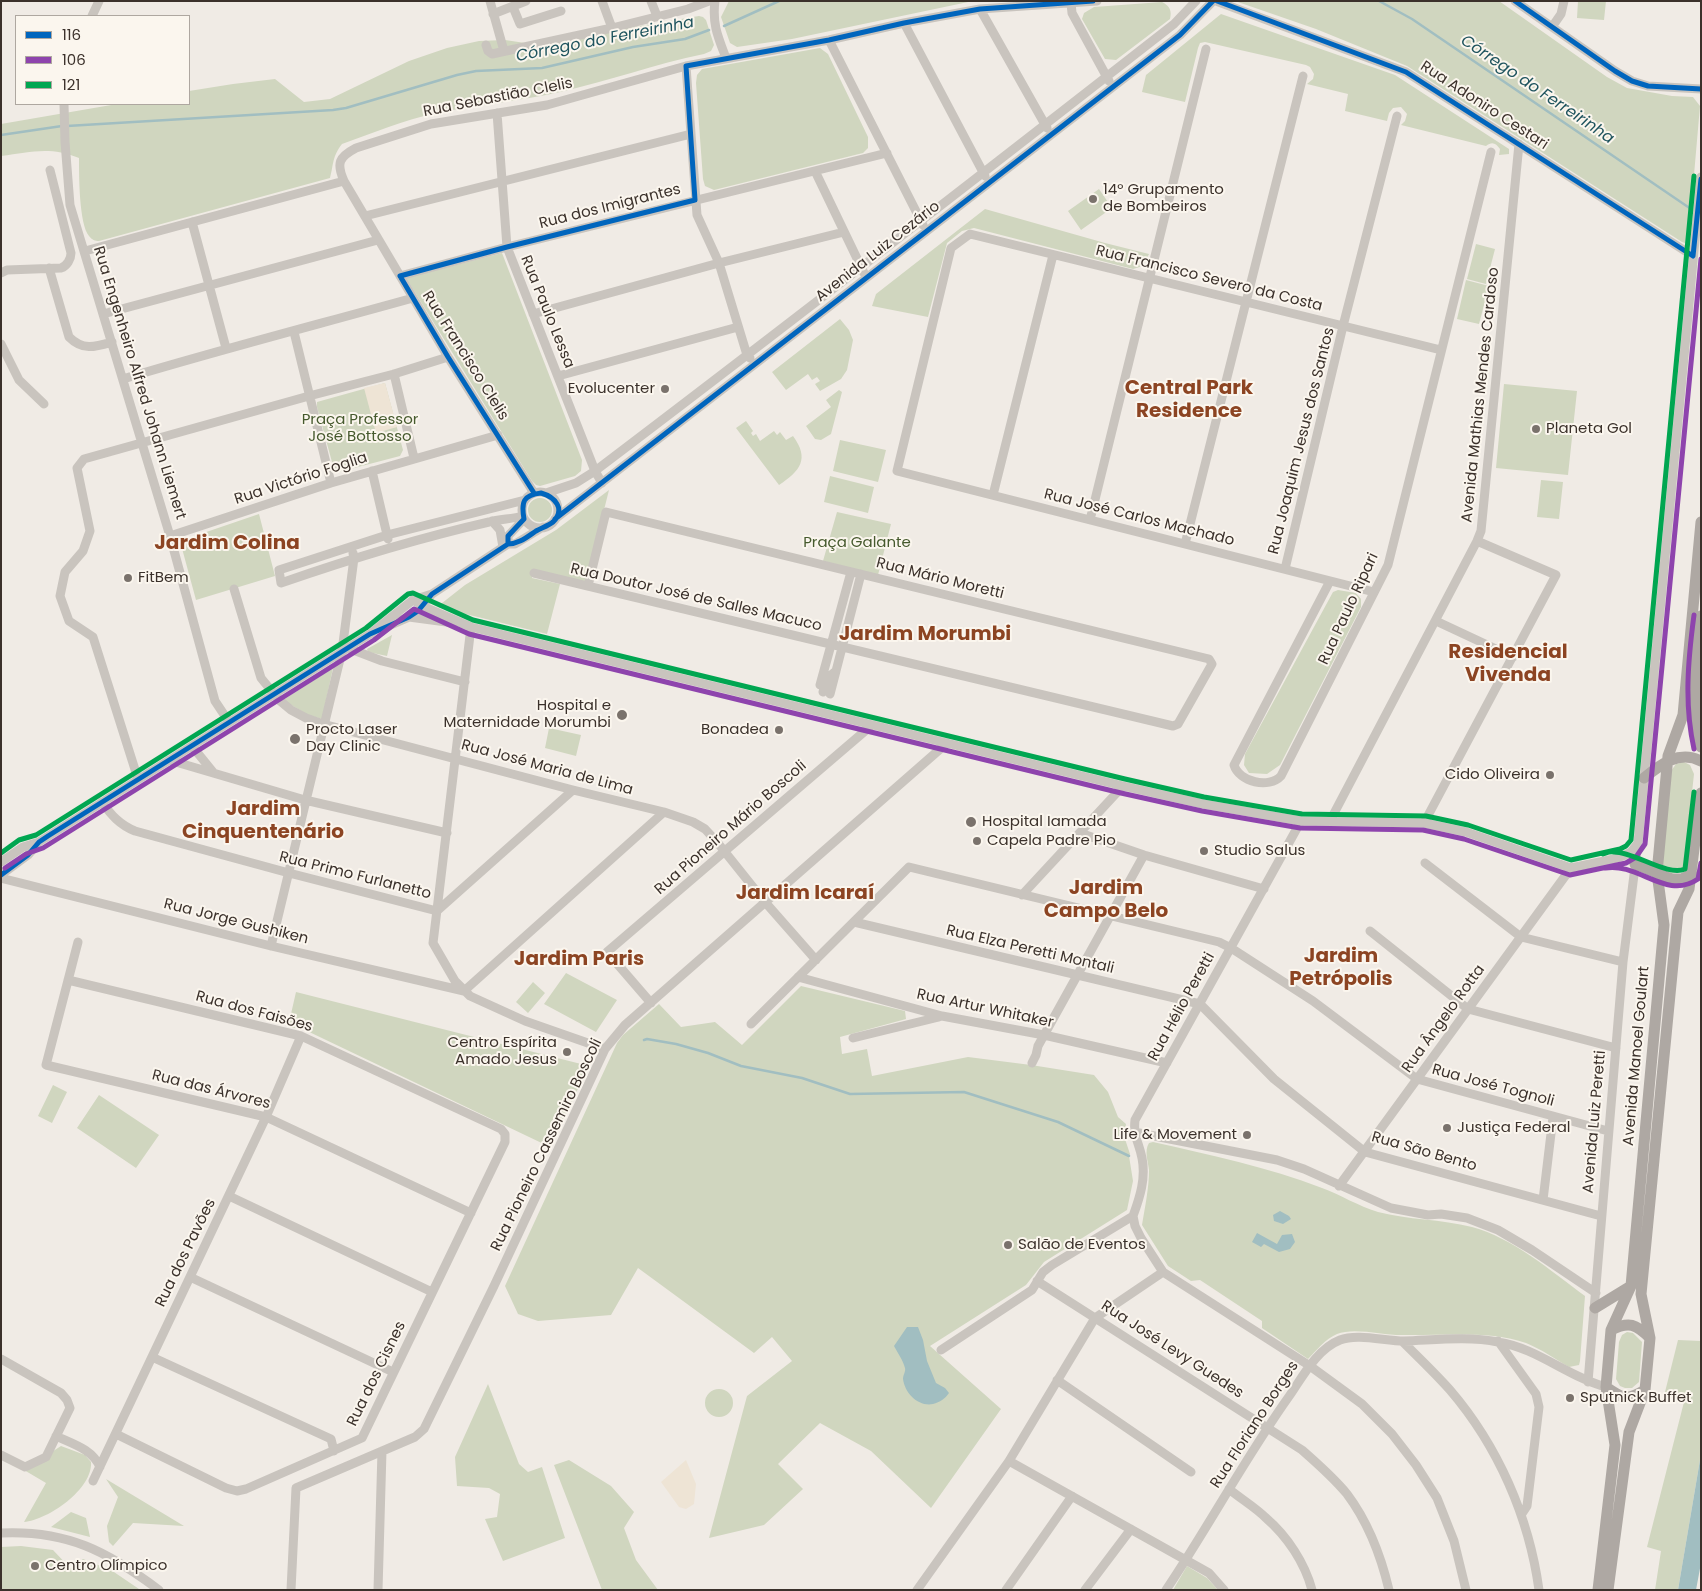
<!DOCTYPE html>
<html>
<head>
<meta charset="utf-8">
<style>
	body { margin:0 }
	#map { position:relative; width:1702px; height:1591px; overflow:hidden; background:#f0ebe5; font-family:Poppins,sans-serif }
	canvas { display:block }
	.frame { position:absolute; inset:0; border:2px solid #3b312b; pointer-events:none }
	.legend { position:absolute; left:15px; top:15px; width:175px; height:90px; box-sizing:border-box; background:#fbf6ee; border:1px solid #aea7a0; margin:0; padding:6px 9px; list-style:none; font-size:15px; color:#3b312b }
	.legend li { display:flex; align-items:center; gap:10px; height:25px }
	.legend b { width:25px; border:1px solid #aea7a0 }
</style>
</head>
<body>
<div id="map">
<canvas width="1702" height="1591"></canvas>
<div class="frame"></div>
<ul class="legend">
<li><b style="height:6px;background:#0065bd"></b>116</li>
<li><b style="height:6px;background:#8e44ad"></b>106</li>
<li><b style="height:6px;background:#00a651"></b>121</li>
</ul>
</div>
<script>
const c = document.querySelector('canvas').getContext('2d');
c.lineJoin = 'round';
function fill(path, color) {
  c.fillStyle = color;
  c.fill(path, 'evenodd');
}
function trace(path, color, width, dash) {
  c.strokeStyle = color;
  c.lineWidth = width;
  c.lineCap = dash ? 'butt' : 'round';
  c.setLineDash(dash || []);
  c.stroke(path);
}
function write(font, color, halo, rows, align = 'center') {
  c.font = font + ' Poppins,sans-serif';
  c.lineWidth = 4;
  c.setLineDash([]);
  c.textBaseline = 'middle';
  c.strokeStyle = halo;
  c.fillStyle = color;
  for (const [text, x, y, turn = 0] of rows) {
    c.save();
    c.translate(x, y);
    c.rotate((+turn || 0) * Math.PI / 180);
    c.textAlign = isNaN(turn) ? turn : align;
    if (halo) c.strokeText(text, 0, 0);
    c.fillText(text, 0, 0);
    c.restore();
  }
}
fill(new Path2D(`
	M729,1H973L792,39L737,47L730,43L721,17Z
	M1235,1H1499L1607,77L1627,88L1672,96L1693,97L1700,106L1688,244L1682,242L1407,66L1316,29Z
	M1578,1H1606L1604,20L1577,18Z
	M1162,2C1170,6 1172,11 1170,19L1116,60L1105,59L1082,19L1084,13L1094,7Z
	M1221,14L1395,75L1509,149V154L1499,155L1500,149C1496,143 1492,141 1486,146L1401,125L1405,121L1407,114L1401,107L1393,108L1389,113L1387,121L1345,111L1348,94L1307,84L1313,79L1314,74L1310,67L1306,65L1205,42L1200,43L1198,48L1185,102L1142,92L1146,75Z
	M699,16L703,17L706,20L714,45L711,51L704,54C655,64 609,81 560,92C519,101 477,105 436,113C404,120 373,133 342,144C332,157 334,163 330,178L99,241C95,241 92,240 89,236C79,224 79,175 79,158C50,146 31,152 1,156V124L117,104H189V91L233,84L275,79L304,102L330,99L409,61L447,48L479,41L505,40L532,44Z
	M820,48L828,54L868,137V148L863,153L714,190L705,186L703,179L696,83L697,75L702,69Z
	M1099,189L1112,208L1081,230L1068,211Z
	M985,209L1105,243L1149,254L1143,266L1133,269L974,228L962,231L947,243L928,317L872,306L876,294Z
	M1476,244L1495,249L1486,284L1467,279Z
	M502,253L582,460L581,471L575,476L540,486L536,485L532,481L406,278Z
	M1466,280L1489,286L1479,324L1457,319Z
	M840,319L849,330L853,340L847,370L841,379L820,391L815,384L820,381L817,377L812,380L808,374L786,390L772,372Z
	M385,383L403,450L400,456L335,473L317,407V402Z
	M1504,384L1577,391L1568,475L1496,468Z
	M839,390L842,392L831,434L821,440L815,439L806,426L831,407L826,400Z
	M746,421L753,431L751,433L753,436L756,434L760,441L774,431L777,435L780,432L786,440L793,436C810,459 800,471 779,485L736,428Z
	M840,440L886,450L878,482L833,471Z
	M830,476L874,487L868,513L824,502Z
	M1541,480L1563,482L1559,519L1537,517Z
	M609,490L586,582L533,570L532,578L560,584L547,634L437,607L465,585L556,530Z
	M528 510a12 12 0 1 1 24 0a12 12 0 1 1-24 0Z
	M837,512L891,524L878,575L823,561Z
	M259,514L275,576L196,600L180,541Z
	M1338,590L1356,593L1361,599V607L1280,765L1267,774L1249,773L1244,765L1245,754L1333,592Z
	M392,635L387,656L368,652L367,649Z
	M333,668L322,719L308,715L283,700Z
	M549,728L581,735L576,756L545,748Z
	M1684,762L1690,765L1694,774L1684,866L1679,872L1671,874L1662,866L1671,771L1676,764Z
	M566,973L617,1000L596,1032L544,1004Z
	M533,982L545,993L528,1013L516,1002Z
	M801,986L905,1011L906,1019L840,1037L842,1054L867,1049L872,1076L968,1057L1031,1065L1094,1075L1108,1092L1118,1117L1126,1124L1124,1136L1130,1154L1129,1156L1133,1181L1127,1210L1044,1262L1026,1285L930,1346L1001,1409L931,1508L871,1451L820,1423L778,1464L803,1489L764,1525L709,1538L747,1396L792,1361L772,1337L754,1353L638,1268L611,1315L538,1321L518,1314L505,1286L617,1043L623,1035L659,1004L681,1027L715,1022L742,1045Z
	M296,992L589,1066L550,1147L303,1029L288,1027Z
	M53,1085L67,1092L52,1123L38,1116Z
	M99,1095L159,1135L136,1168L77,1128Z
	M1153,1142C1210,1155 1268,1167 1322,1188C1341,1195 1358,1206 1378,1212C1408,1220 1441,1219 1472,1227C1513,1238 1551,1271 1585,1296L1580,1361L1579,1365L1569,1367C1555,1359 1541,1349 1526,1343C1491,1330 1439,1336 1401,1335C1383,1335 1353,1327 1337,1334C1325,1339 1317,1350 1308,1359L1262,1328V1321L1200,1280L1191,1281L1168,1266L1142,1225C1145,1207 1149,1188 1149,1170C1148,1161 1144,1151 1149,1143Z
	M1627,1332L1633,1333L1642,1342L1639,1382L1632,1388H1625L1620,1386L1616,1379L1619,1342L1622,1335Z
	M1678,1340L1701,1341V1454L1678,1590H1655L1661,1551L1647,1547L1684,1402L1663,1400Z
	M488,1384L519,1464L528,1472L542,1467L565,1538L503,1561L485,1519L497,1517L500,1494L489,1488L457,1486L455,1457Z
	M705 1403a14 14 0 1 1 28 0a14 14 0 1 1-28 0Z
	M61,1446L85,1455L91,1462C93,1489 48,1520 24,1522L46,1483L24,1470Z
	M569,1460L611,1486L634,1512L624,1528L636,1560L658,1590H602L554,1465Z
	M106,1479L184,1526L133,1523L113,1546L109,1542L107,1526L118,1497Z
	M71,1512L86,1518L90,1537L51,1527Z
	M21,1546L53,1550L71,1569L83,1559L111,1570L139,1589L148,1590H1V1547Z
	M1187,1566L1207,1578L1218,1590H1173Z`), '#d0d6bf');
fill(new Path2D(`
	M385,383L397,427L376,433L364,388Z
	M686,1460L696,1484L694,1504L686,1509L679,1507L661,1482Z`), '#eee4d5');
fill(new Path2D(`
	M1280,1211L1289,1216L1291,1219L1283,1224L1274,1221L1273,1215Z
	M1257,1233L1277,1244L1282,1235L1292,1234L1295,1242L1290,1249L1279,1252L1264,1244L1261,1247L1252,1242Z
	M907,1327H918L923,1340L927,1361L936,1383L945,1388L949,1393C945,1399 940,1402 933,1404C919,1407 905,1394 903,1379C903,1375 906,1371 905,1368C903,1360 897,1352 894,1346Z
	M1701,1454V1563L1696,1590H1678Z`), '#a1bec1');
trace(new Path2D(`
	M1379,1L1412,19L1691,209
	M724,26L779,1
	M67,126L333,110L346,108L457,75L476,71L542,68L633,47L685,39L709,30
	M1,135L62,126
	M644,1040L647,1039L676,1044L708,1053L741,1066L802,1078L850,1094L964,1092L1058,1122L1129,1156`), '#a1bec1', 2.5);
trace(new Path2D(`
	M490,1L504,51
	M602,1L612,28
	M651,1L657,16
	M715,1C712,24 718,37 726,58
	M1216,1L1406,72L1693,256
	M1515,1L1615,71L1632,81L1648,86L1701,89
	M1071,3L1072,13L1109,81
	M513,7L520,24L561,11
	M980,9L1047,128
	M493,14L526,1
	M92,16L99,1
	M904,23L985,176
	M1552,27L1561,14L1564,1
	M829,40L923,225
	M486,45L488,51L492,54L612,28L688,9L709,1
	M686,66L697,215L719,263L747,355L750,358
	M64,104L65,142L70,205L170,536L215,701L229,722
	M497,113L507,247L595,471L602,483
	M815,171L864,273
	M365,216L691,134
	M192,222L226,348
	M85,251L344,181
	M49,268L69,337C83,351 95,347 112,342
	M1,273L7,270L61,268C67,266 71,259 71,253L50,170
	M400,276L507,247L887,153
	M103,314L378,240
	M533,314L719,263L844,232
	M294,332L331,483
	M1,344L19,380L44,404
	M394,374L414,458
	M558,376L738,327
	M123,379C219,350 316,325 413,298
	M372,471L388,539
	M522 510a18 18 0 1 1 36 0a18 18 0 1 1-36 0Z
	M534,493L448,357L344,181C336,163 339,157 356,148L431,124L547,105L686,66L829,40L904,23L980,9L1097,1
	M546,493L576,483L595,471C789,324 982,174 1174,24L1196,1
	M993,495L1053,255
	M523,516C512,519 500,519 489,522C419,538 350,559 281,583L279,570L387,535L525,500
	M555,519L1180,35L1213,1
	M1090,520L1206,49
	M492,521L500,530L503,547
	M170,536L331,483L498,435
	M508,544V536L524,519
	M1185,544L1303,76
	M1285,569L1343,326L1397,116
	M534,573L588,586L1173,726L1178,724L1212,664L1209,659L606,512L588,586
	M1330,581L1234,765C1239,782 1269,789 1281,776L1388,565L1491,152
	M234,589L261,678L279,700L291,710L306,718L323,724L573,790L664,812L693,822L705,829L717,842L765,902L816,960
	M1374,592L897,471L951,248L970,234L1441,350
	M413,600L429,609L471,627L1123,786L1203,804L1301,821L1424,823L1466,832L1571,868L1614,859L1623,856L1631,852L1638,843
	M409,617L454,623
	M1436,621L1513,657
	M471,627L433,943L455,981L470,996L525,1021L605,1049
	M381,629L409,617L418,611L432,594L508,544H515L543,527
	M348,648L382,661L465,682
	M820,685L851,572
	M823,692L827,678L836,671L861,574
	M830,694L836,671
	M192,746L213,772
	M169,760L305,800L447,833
	M138,779L93,637L69,621L60,596L65,572L83,551L90,531L77,468L84,459L309,396L394,374L448,357
	M102,802C111,815 120,825 135,831L289,873L437,911L573,790
	M1330,821L1477,541L1481,531L1519,144
	M1424,823L1556,575L1477,541
	M1080,833L1144,855L1264,889
	M1,862L23,847L39,842L370,634L413,600L432,594
	M1425,863L1521,937L1623,962
	M1,875L28,855L39,842
	M1,878L271,946L464,991L664,812
	M1022,895L1123,786
	M854,922L1200,1004L1274,1079L1365,1152L1601,1216
	M1370,931L1468,1009L1616,1048
	M78,942L46,1065L266,1117L471,1213
	M271,946L342,651L354,558L353,553
	M798,977L942,1016L1044,1035L1167,1063
	M68,980L301,1036L501,1129L505,1134V1142L362,1438L246,1489L237,1491L226,1488L116,1434
	M651,1003L607,952L872,725
	M751,1024L909,867L1219,942L1231,948L1313,1001L1417,1079L1608,1131
	M853,1038L939,1017
	M1032,1063L1036,1055L1038,1046L1144,855
	M1134,1132L1277,1160L1304,1169L1391,1208L1428,1215L1441,1214L1467,1218L1498,1230L1532,1250L1596,1293
	M1339,1186L1571,868
	M229,1196L432,1292
	M1543,1200L1553,1117
	M1133,1216L1135,1226L1141,1238L1163,1272L1310,1366L1362,1404L1392,1434L1416,1465L1437,1498L1454,1541L1466,1590
	M1133,1216C1140,1197 1146,1178 1142,1158C1139,1142 1133,1137 1135,1120L1301,821
	M190,1277L393,1372
	M1037,1281L1302,1450C1318,1464 1334,1478 1347,1494C1368,1522 1381,1556 1389,1590
	M1402,1341C1418,1357 1435,1373 1450,1390C1498,1446 1529,1517 1539,1590
	M1498,1341L1536,1394L1539,1407L1527,1506L1521,1515
	M941,1350L1032,1290L1043,1272L1052,1265L1133,1216
	M152,1357L331,1439L334,1451
	M1,1359L61,1393L67,1400L70,1408L46,1457L25,1467L1,1455
	M1057,1380L1191,1472
	M1588,1382L1623,962L1638,843L1701,177
	M56,1436C73,1444 92,1449 100,1467
	M1009,1461L1209,1573L1224,1590
	M93,1481L266,1117L301,1036
	M1229,1489C1241,1499 1255,1507 1266,1518C1287,1536 1305,1563 1312,1590
	M1,1533C67,1530 107,1551 159,1590
	M291,1590L296,1488L415,1437L424,1429L494,1286L605,1049L625,1025L947,743
	M378,1590L382,1451
	M917,1590L1009,1461L1095,1318L1163,1272
	M1006,1590L1072,1496
	M1085,1590L1131,1529
	M1166,1590C1209,1526 1245,1458 1290,1395C1303,1376 1317,1349 1340,1340C1357,1333 1385,1341 1404,1341C1435,1340 1468,1336 1498,1342C1537,1348 1568,1377 1606,1387`), '#c9c4be', 9);
trace(new Path2D(`
	M1701,616C1696,660 1690,704 1701,747
	M1644,778C1661,764 1679,750 1701,761
	M1635,864L1672,879H1682L1692,874
	M1595,1308L1631,1286
	M1611,1330C1629,1321 1636,1324 1650,1338
	M1606,1387C1623,1399 1627,1401 1645,1390
	M1598,1590L1615,1445L1606,1387L1611,1330L1631,1286L1664,925L1657,873L1668,756L1683,715L1701,522
	M1608,1590L1629,1432L1645,1390L1650,1338L1641,1294L1678,912L1689,889L1701,793`), '#aea8a3', 11);
trace(new Path2D(`
	M1217,1L1406,72L1693,256L1701,179
	M1515,1L1615,71L1632,81L1648,86L1701,89
	M686,66L829,40L904,23L980,9L1093,1
	M686,66L695,200
	M400,276L507,247L695,200
	M400,276L448,357L534,493
	M541,493C555,497 566,509 553,522C548,526 541,528 536,531C527,537 519,544 508,544V536L524,519C521,502 523,495 541,493Z
	M555,519L1180,35L1213,1
	M1,875L28,855L39,842L48,836L370,634L409,617L418,611L432,594L508,544`), '#0065bd', 5);
trace(new Path2D(`
	M1694,615C1688,660 1684,704 1694,749
	M5,868L26,854L43,848L374,640L414,609L469,634L1121,793L1202,811L1300,828L1423,830L1464,839L1570,875L1626,863L1636,857L1645,844L1701,259
	M1605,868C1639,862 1666,901 1698,879L1701,863`), '#8e44ad', 5);
trace(new Path2D(`
	M1,853L19,840L36,835L366,628L408,594L413,593L473,620L1125,779L1204,797L1302,814L1426,816L1468,825L1571,860L1620,849L1626,846L1631,840L1694,176
	M1603,854C1606,853 1610,851 1614,852C1635,852 1668,877 1685,869L1694,792`), '#00a651', 5);
for (const [x, y, r, color] of [
	[1093,199,5,"#7a726c"],
	[665,389,5,"#7a726c"],
	[1536,429,5,"#7a726c"],
	[128,578,5,"#7a726c"],
	[622,715,6,"#7a726c"],
	[779,730,5,"#7a726c"],
	[295,739,6,"#7a726c"],
	[1550,775,5,"#7a726c"],
	[971,822,6,"#7a726c"],
	[977,841,5,"#7a726c"],
	[1204,851,5,"#7a726c"],
	[567,1052,5,"#7a726c"],
	[1447,1128,5,"#7a726c"],
	[1247,1135,5,"#7a726c"],
	[1008,1245,5,"#7a726c"],
	[1570,1398,5,"#7a726c"],
	[35,1566,5,"#7a726c"]
]) {
  const dot = new Path2D();
  dot.arc(x, y, r, 0, 2 * Math.PI);
  c.fillStyle = color;
  c.fill(dot);
  trace(dot, '#fbf6ee', 2);
}
write('15px', '#3b312b', '#fbf6ee', [
	["Rua Sebastião Clelis",498,98,-11],
	["Rua Adoniro Cestari",1484,106,33],
	["Rua dos Imigrantes",610,207,-14],
	["Avenida Luiz Cezário",878,252,-38],
	["Rua Francisco Severo da Costa",1209,279,14],
	["Rua Paulo Lessa",547,312,68],
	["Rua Francisco Clelis",465,356,58],
	["Rua Engenheiro Alfred Johann Liemert",139,383,73],
	["Avenida Mathias Mendes Cardoso",1481,395,-84],
	["Rua Joaquim Jesus dos Santos",1302,441,-76],
	["Rua Victório Foglia",301,479,-18],
	["Rua José Carlos Machado",1139,518,14],
	["Rua Mário Moretti",940,579,14],
	["Rua Doutor José de Salles Macuco",696,598,13],
	["Rua Paulo Ripari",1349,609,-65],
	["Rua José Maria de Lima",547,768,15],
	["Rua Pioneiro Mário Boscoli",731,828,-41],
	["Rua Primo Furlanetto",355,876,14],
	["Rua Jorge Gushiken",236,922,14],
	["Rua Elza Peretti Montali",1030,950,13],
	["Rua Hélio Peretti",1182,1007,-61],
	["Rua Artur Whitaker",985,1009,12],
	["Rua dos Faisões",254,1012,15],
	["Rua Ângelo Rotta",1444,1019,-54],
	["Avenida Manoel Goulart",1637,1056,-85],
	["Rua José Tognoli",1493,1086,15],
	["Rua das Árvores",211,1090,14],
	["Avenida Luiz Peretti",1595,1122,-85],
	["Rua Pioneiro Cassemiro Boscoli",547,1145,-64],
	["Rua São Bento",1424,1152,16],
	["Rua dos Pavões",186,1253,-64],
	["Rua José Levy Guedes",1172,1350,33],
	["Rua dos Cisnes",377,1374,-64],
	["Rua Floriano Borges",1255,1425,-57]
]);
write('15px', '#3b312b', '#fbf6ee', [
	["14° Grupamento",1103,190],
	["de Bombeiros",1103,207],
	["Evolucenter",655,389,"right"],
	["Planeta Gol",1546,429],
	["FitBem",138,578],
	["Hospital e",611,706,"right"],
	["Maternidade Morumbi",611,723,"right"],
	["Procto Laser",306,730],
	["Day Clinic",306,747],
	["Bonadea",769,730,"right"],
	["Cido Oliveira",1540,775,"right"],
	["Hospital Iamada",982,822],
	["Capela Padre Pio",987,841],
	["Studio Salus",1214,851],
	["Centro Espírita",557,1043,"right"],
	["Amado Jesus",557,1060,"right"],
	["Justiça Federal",1457,1128],
	["Life & Movement",1237,1135,"right"],
	["Salão de Eventos",1018,1245],
	["Sputnick Buffet",1580,1398],
	["Centro Olímpico",45,1566]
], 'left');
write('15px', '#465a2e', '#fbf6ee', [
	["Praça Professor",360,420],
	["José Bottosso",360,437],
	["Praça Galante",857,543]
]);
write('italic 16px', '#1f545e', '#fbf6ee', [
	["Córrego do Ferreirinha",605,40,-11],
	["Córrego do Ferreirinha",1537,90,34]
]);
write('bold 20px', '#8c4422', '#fbf6ee', [
	["Central Park",1189,389],
	["Residence",1189,412],
	["Jardim Colina",227,544],
	["Jardim Morumbi",925,635],
	["Residencial",1508,653],
	["Vivenda",1508,676],
	["Jardim",263,810],
	["Cinquentenário",263,833],
	["Jardim",1106,889],
	["Campo Belo",1106,912],
	["Jardim Icaraí",805,894],
	["Jardim",1341,957],
	["Petrópolis",1341,980],
	["Jardim Paris",579,960]
]);
</script>
</body>
</html>
